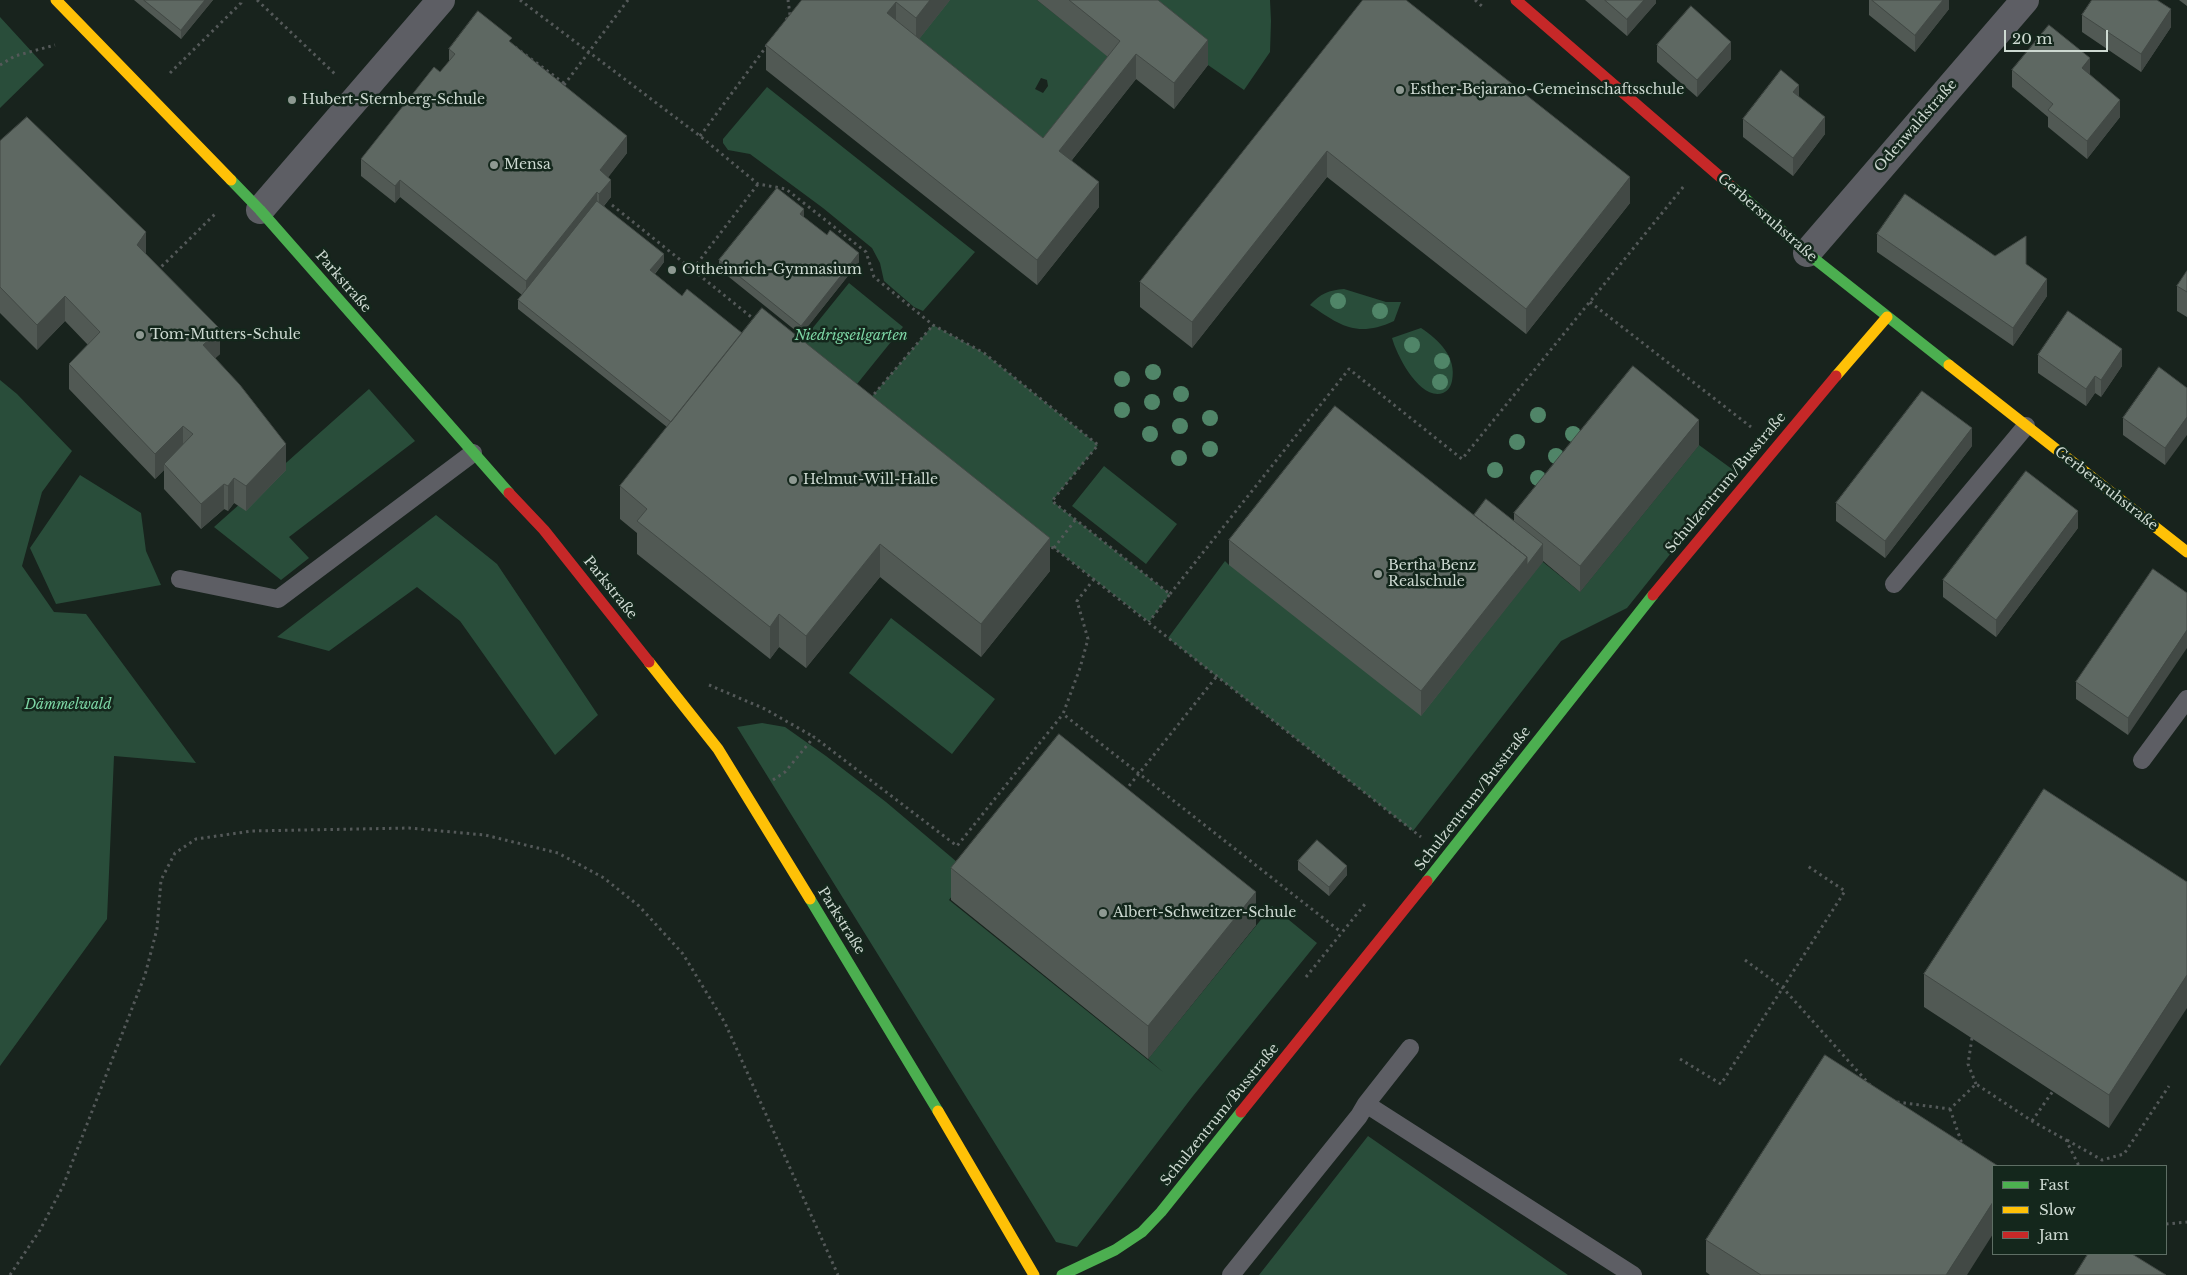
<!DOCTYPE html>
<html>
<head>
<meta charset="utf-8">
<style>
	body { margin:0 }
	#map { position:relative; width:2187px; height:1275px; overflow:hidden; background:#18231d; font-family:"Libre Baskerville",serif }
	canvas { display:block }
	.legend { position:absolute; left:1992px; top:1165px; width:175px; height:90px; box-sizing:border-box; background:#14271c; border:1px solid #5e6e64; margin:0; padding:6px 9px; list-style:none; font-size:15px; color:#cdd9d1 }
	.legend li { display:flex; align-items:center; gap:10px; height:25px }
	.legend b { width:25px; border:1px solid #5e6e64 }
	.scale { position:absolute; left:2004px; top:30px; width:104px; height:22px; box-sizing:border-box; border:2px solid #cdd9d1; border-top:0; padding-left:6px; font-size:15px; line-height:18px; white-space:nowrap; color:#cdd9d1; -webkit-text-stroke:4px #14271c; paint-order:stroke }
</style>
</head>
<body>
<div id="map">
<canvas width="2187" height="1275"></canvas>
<ul class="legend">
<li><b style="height:6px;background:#4caf50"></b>Fast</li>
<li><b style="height:6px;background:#ffc107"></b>Slow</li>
<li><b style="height:6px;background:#c62828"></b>Jam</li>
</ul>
<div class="scale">20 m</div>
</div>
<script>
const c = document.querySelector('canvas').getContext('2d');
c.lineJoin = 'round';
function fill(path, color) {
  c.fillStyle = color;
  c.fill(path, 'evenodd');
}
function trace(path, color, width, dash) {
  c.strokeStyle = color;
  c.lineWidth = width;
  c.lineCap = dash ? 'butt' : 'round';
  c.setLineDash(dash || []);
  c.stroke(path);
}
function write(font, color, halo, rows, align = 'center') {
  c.font = font + ' "Libre Baskerville",serif';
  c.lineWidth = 5;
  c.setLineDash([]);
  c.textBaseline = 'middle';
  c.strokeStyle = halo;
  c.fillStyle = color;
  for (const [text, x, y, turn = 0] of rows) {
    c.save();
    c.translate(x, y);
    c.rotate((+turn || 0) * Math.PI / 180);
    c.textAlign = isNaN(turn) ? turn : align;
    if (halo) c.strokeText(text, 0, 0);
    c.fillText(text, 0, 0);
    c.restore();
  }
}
fill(new Path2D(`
	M950,0H1037L1120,66L1043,163L896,27ZM1041,78L1047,80L1048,86L1043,93L1035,89Z
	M1126,0H1270L1271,21L1270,52L1244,90L1208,65Z
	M0,17L44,65L0,108Z
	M767,87L975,252L923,311L914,307L884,281L880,263L872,248L823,208L750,154L728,150L723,143V139Z
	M849,283L903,327L853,389L799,345Z
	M1344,289L1386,302H1401L1394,321C1357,338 1341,326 1310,305C1320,294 1329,290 1344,289Z
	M933,325L984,353L1098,445L1052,501L1170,594L1149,622L1054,548L1031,543L862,408Z
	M1421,328C1439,340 1457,357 1452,381C1451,386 1448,391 1443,393C1420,401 1397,356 1392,338Z
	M0,380L17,394L72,451L42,492L22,566L54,612L86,614L196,763L114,756L107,919L0,1066Z
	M369,389L415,441L289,537L309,558L281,580L214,527Z
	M1699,445L1736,472L1627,608L1561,641L1413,831L1168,638L1225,561L1229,565L1543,562L1580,592Z
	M1104,466L1177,524L1146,564L1072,506Z
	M80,475L141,513L146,551L161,585L56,604L30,548Z
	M436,515L497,564L598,715L555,755L460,621L417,587L329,651L277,637Z
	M891,618L995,699L952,754L849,673Z
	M762,723L785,727L826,756L886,802L970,873L949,900L1163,1072L1148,1059L1272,906L1317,943L1193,1096L1077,1247L1056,1242L737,727Z
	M1368,1136L1568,1275H1259Z`), '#294d3a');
trace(new Path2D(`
	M257,0L336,75
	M520,0L700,136L758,184L786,189L866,252L874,277L933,325L984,353L1098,445L1052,501L1170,594L1149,622
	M1475,0L1484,8
	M786,20L790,15L788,0
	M515,47L565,84
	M0,65L15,56L55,45
	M170,73L241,3V0
	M564,85L628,0
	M700,136L769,43
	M612,205L755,320
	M693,269L758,184
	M157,271L217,212
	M1590,302L1751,427
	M870,399L933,325
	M1045,546L1054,548L1421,837
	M1054,548L1076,519
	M1094,579L1077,601L1088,639L1080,668L1063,714L1341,932
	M1170,594L1349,369L1462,459L1684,186
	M709,685L765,709L814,737
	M773,780L785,772L814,737L957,846L1063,714
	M1125,791L1217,676
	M1745,960L1783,988L1870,1085
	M1306,977L1365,904
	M1972,1038L1968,1064L1976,1084
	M1680,1059L1721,1084L1845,891L1806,865
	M1897,1102L1950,1109L1976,1084L2032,1121L2066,1140L2079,1166
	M1950,1109L1962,1144L1961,1145
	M2032,1121L2053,1091
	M2067,1140L2102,1160L2124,1154L2169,1086
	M2166,1224L2187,1222
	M10,1275L40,1230L63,1186L145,975L157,929L161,880L175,853L196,839L252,831L409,828L485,835L558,853L604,878L639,906L683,954L725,1023L838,1275`), '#545959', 3, [2.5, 4]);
trace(new Path2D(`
	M180,579L278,599L473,453
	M1894,584L2026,426
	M2142,760L2187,699
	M1366,1104L1410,1048
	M1231,1275L1359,1116L1366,1104L1633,1275`), '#5d5e64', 18);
trace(new Path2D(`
	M260,210L441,0
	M1807,253L2025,0`), '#5d5e64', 28);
trace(new Path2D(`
	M231,180L260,210L509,493
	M1733,188L1807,253L1949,365
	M1427,881L1653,595
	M810,899L938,1111
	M1062,1275L1115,1250L1142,1232L1161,1212L1241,1112`), '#4caf50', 11);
trace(new Path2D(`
	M56,0L231,180
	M1949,365L2187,552
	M1836,376L1887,317
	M649,662L718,749L810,899
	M938,1111L1034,1275`), '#ffc107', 11);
trace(new Path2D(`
	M1516,0L1733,188
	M509,493L544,530L649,662
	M1653,595L1836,376
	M1241,1112L1427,881`), '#c62828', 11);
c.fillStyle = '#508568';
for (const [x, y] of [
	[1338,301],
	[1380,311],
	[1412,345],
	[1442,361],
	[1153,372],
	[1122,379],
	[1440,382],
	[1181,394],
	[1152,402],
	[1122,410],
	[1538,415],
	[1210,418],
	[1180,426],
	[1150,434],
	[1573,434],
	[1517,442],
	[1210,449],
	[1556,456],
	[1179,458],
	[1495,470],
	[1538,478]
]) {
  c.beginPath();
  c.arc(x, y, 8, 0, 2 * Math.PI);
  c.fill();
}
fill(new Path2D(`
	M134,0H213L181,39Z
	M802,0H950L919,39L1043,138L1108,57L1037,0H1158L1208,65L1174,109L1136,79L1072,160L1099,207L1037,285L766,70V45Z
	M1363,0L1630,203L1526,334L1327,177L1192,348L1140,307V282Z
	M1585,0H1656V3L1627,36Z
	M1869,0H1949V9L1915,52L1869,15Z
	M2179,0H2187V6Z
	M2082,15L2171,27L2141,72L2082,32Z
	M512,44L627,153L608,177L611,197L604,206L664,262L655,274L682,296L742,333L1050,571L981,657L880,577L806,668L779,647L770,659L637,554V533L620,519V486L667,427L518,309V300L522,295L400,197L395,203L361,176V159L440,72L449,62V49Z
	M1657,45L1731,59L1697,97L1657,62Z
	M2012,70L2090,75L2120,117L2087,159L2048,127V117L2012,87Z
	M1799,97L1825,134L1793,176L1743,137V119Z
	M0,141L146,254L220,354L215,358L286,470L246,511L234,503L228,511L224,509L201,529L164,489V470L155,479L69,389V364L88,345L65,321L37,350L0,313Z
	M804,217L859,262L801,335L719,269V260Z
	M1877,234L1995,256L2026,264L2047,296L2013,346L1877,252Z
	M2187,271V317L2177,311V286Z
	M2038,355L2122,366L2101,397L2095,393L2086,406L2038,373Z
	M2187,388L2165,465L2123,435V418Z
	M1699,445L1580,592L1543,561L1421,716L1229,565V540L1474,515L1514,521V513Z
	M1972,446L1885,558L1836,521V503Z
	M2078,528L1996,637L1943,597V580Z
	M2153,569L2128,735L2076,699V682Z
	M1298,861L1347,875L1329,896L1298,870Z
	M951,868L1256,925L1148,1059L951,900Z
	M2187,882L2109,1128L1924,1007V974Z
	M1706,1240L1967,1275H1710L1706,1272Z`), '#515954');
fill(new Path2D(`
	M205,0H213L181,39V30Z
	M930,0H950L916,43V18Z
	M1644,0H1656V3L1627,36V19Z
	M1943,0H1949V9L1915,52V35Z
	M896,2V27L887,13Z
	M2171,9V27L2141,72V54Z
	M1208,40V65L1174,109V83Z
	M1731,42V59L1697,97V80Z
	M1136,54V79L1059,176V151Z
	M2090,58V76L2082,68Z
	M1799,85V102L1793,92Z
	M2120,100V117L2087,159V141Z
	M1825,117V134L1793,176V158Z
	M627,136V153L600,188V170Z
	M1327,151V177L1192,348V322Z
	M1630,177V203L1526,334V309Z
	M400,180V197L395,203V186Z
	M611,180V197L599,211V194Z
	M1099,182V207L1037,285V260Z
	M597,192V209L526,298V281Z
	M804,209V218L800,214Z
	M146,232V258L137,245Z
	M859,253V262L801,335V326Z
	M664,254V262L650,279V270Z
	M2047,279V296L2013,346V328Z
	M65,296V321L37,350V325Z
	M220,329V354L203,370V345Z
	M2122,349V366L2101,397V380Z
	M2095,376V393L2086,406V389Z
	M2187,417V435L2165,465V448Z
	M1699,420V445L1580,592V566Z
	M183,426V451L164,464V470L155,479V454Z
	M1972,428V446L1885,558V541Z
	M286,444V470L246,511V486Z
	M234,478V503L228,511V486Z
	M224,484V509L201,529V504Z
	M2078,511V528L1996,637V620Z
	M1050,538V571L981,657V624Z
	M880,544V577L806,668V636Z
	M1543,544V562L1421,716V691L1527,557Z
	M779,614V647L770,659V627Z
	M2187,630V648L2128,735V718Z
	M1347,866V875L1329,896V887Z
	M1256,892V925L1148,1059V1026Z
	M2187,975V1008L2109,1128V1095Z
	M1993,1202V1234L1967,1275H1946Z`), '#424945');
const building = new Path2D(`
	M144,0H205L181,30Z
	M802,0H930L916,18L896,2L887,13L1043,138L1120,41L1069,0H1158L1208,40L1174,83L1136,54L1059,151L1099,182L1037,260L766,45Z
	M1363,0H1406L1630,177L1526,309L1327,151L1192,322L1140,282Z
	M1605,0H1644L1627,19Z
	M1872,0H1943L1915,35Z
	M2092,0H2157L2171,9L2141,54L2082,15Z
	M1691,6L1731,42L1697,80L1657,45Z
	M478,11L512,38L509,41L627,136L600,170L611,180L599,194L597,192L526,281L400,180L395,186L361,159L434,67L440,72L455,54L449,49Z
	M2049,25L2090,58L2082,68L2120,100L2087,141L2048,110L2053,104L2012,70Z
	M1781,70L1799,85L1793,92L1825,117L1793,158L1743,119Z
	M27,117L146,232L137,245L220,329L203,345L240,385L286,444L246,486L234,478L228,486L224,484L201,504L164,464L193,434L183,426L155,454L69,364L100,332L65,296L37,325L0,287V141Z
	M777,188L804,209L800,214L827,235L830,230L859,253L801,326L719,260Z
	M1905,194L1995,256L2026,236V264L2047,279L2013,328L1877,234Z
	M597,201L664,254L650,270L682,296L687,289L742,333L671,422L518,300Z
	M2187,271V292L2177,286Z
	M762,308L1050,538L981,624L880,544L806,636L779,614L770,627L637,521L647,509L620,486Z
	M2068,311L2122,349L2101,380L2095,376L2086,389L2038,355Z
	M1633,366L1699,420L1580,566L1514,513Z
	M2159,367L2187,388V417L2165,448L2123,418Z
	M1922,391L1972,428L1885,541L1836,503Z
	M1335,406L1527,557L1421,691L1229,540Z
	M2026,471L2078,511L1996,620L1943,580Z
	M1486,499L1543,544L1527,565V557L1474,515Z
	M2153,569L2187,593V630L2128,718L2076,682Z
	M1059,734L1256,892L1148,1026L951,868Z
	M2044,789L2187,882V975L2109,1095L1924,974Z
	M1317,840L1347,866L1329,887L1298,861Z
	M1825,1055L1998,1166H1993V1202L1946,1275H1761L1706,1240Z
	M2088,1254H2132L2166,1275H2075Z`);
fill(building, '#5e6862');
trace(building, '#424945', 1);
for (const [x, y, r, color] of [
	[1400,90,5,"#8e9992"],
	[292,100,5,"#8e9992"],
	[494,165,5,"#8e9992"],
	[672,270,5,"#8e9992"],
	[140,335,5,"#8e9992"],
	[793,480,5,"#8e9992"],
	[1378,574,5,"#8e9992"],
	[1103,913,5,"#8e9992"]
]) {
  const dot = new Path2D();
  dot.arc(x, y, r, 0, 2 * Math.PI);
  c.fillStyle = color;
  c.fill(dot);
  trace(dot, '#14271c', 2);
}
write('14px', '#cdd9d1', '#14271c', [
	["Esther-Bejarano-Gemeinschaftsschule",1410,90],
	["Hubert-Sternberg-Schule",302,100],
	["Mensa",504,165],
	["Ottheinrich-Gymnasium",682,270],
	["Tom-Mutters-Schule",150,335],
	["Helmut-Will-Halle",803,480],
	["Bertha Benz",1388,566],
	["Realschule",1388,582],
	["Albert-Schweitzer-Schule",1113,913]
], 'left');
write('14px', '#cdd9d1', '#14271c', [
	["Odenwaldstraße",1916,126,-49],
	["Gerbersruhstraße",1767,218,41],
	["Parkstraße",343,282,49],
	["Schulzentrum/Busstraße",1726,483,-50],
	["Gerbersruhstraße",2106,489,38],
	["Parkstraße",610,588,51],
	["Schulzentrum/Busstraße",1473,799,-52],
	["Parkstraße",841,921,58],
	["Schulzentrum/Busstraße",1220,1115,-51]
]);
write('italic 14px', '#7dd6a5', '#14271c', [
	["Niedrigseilgarten",851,336],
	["Dämmelwald",68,705]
]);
</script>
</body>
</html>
